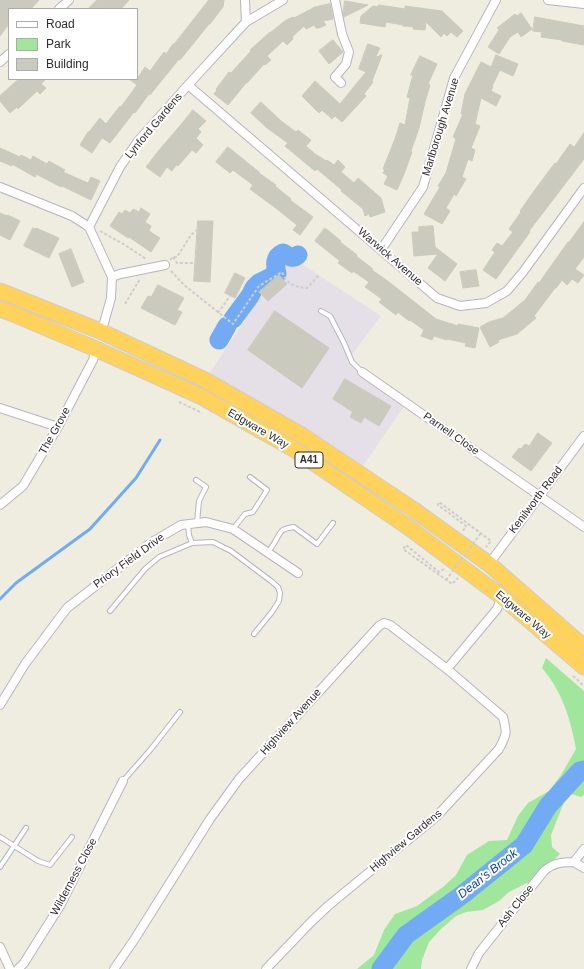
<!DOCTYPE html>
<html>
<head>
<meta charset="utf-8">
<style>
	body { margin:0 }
	#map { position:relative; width:584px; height:969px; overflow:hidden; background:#efede0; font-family:Helvetica,sans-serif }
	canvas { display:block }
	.legend { position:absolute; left:8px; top:8px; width:130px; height:72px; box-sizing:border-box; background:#fff; border:1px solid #ababab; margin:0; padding:5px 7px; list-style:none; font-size:12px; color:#2e2e2e }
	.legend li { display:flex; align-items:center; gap:8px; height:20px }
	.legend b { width:20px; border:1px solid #ababab }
</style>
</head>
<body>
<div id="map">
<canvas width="584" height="969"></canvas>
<ul class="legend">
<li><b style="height:5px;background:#fff"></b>Road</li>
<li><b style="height:11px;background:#a0e69c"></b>Park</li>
<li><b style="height:11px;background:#cbcabe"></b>Building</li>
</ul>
</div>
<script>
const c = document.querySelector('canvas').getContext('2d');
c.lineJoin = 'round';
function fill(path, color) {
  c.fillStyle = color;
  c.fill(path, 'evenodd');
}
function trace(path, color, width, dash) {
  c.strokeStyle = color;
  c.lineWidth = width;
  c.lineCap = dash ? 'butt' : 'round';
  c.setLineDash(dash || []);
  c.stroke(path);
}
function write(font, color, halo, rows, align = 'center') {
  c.font = font + ' Helvetica,sans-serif';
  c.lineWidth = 4;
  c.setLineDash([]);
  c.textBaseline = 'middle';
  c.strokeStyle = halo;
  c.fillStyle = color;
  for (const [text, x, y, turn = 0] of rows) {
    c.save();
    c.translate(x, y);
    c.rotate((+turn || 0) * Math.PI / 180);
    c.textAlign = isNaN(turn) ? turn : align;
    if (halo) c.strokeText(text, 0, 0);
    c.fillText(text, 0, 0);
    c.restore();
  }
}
fill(new Path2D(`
	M288,255L381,316L347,361L407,402L358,473L205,380Z`), '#e5e0e8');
fill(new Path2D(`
	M546,658L584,691V795L581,797L571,794L566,797L551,835L552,847L560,854L533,880L509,892L499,901L483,910L466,912L456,916L441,929L429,942L422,960L421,969H357L374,955L384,930L395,914L417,906L443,887L456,875L467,855L489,841L507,840L518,816L528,803L549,791L561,775L576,749C571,720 562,691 542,668Z`), '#a0e69c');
trace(new Path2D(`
	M0,599L16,583L90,529L136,478L160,440`), '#72abf3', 3);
trace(new Path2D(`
	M233,319L250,296L254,288L259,283L277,274C275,265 274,257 283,253C289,256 292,260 298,255
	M219,340L227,326
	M381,969L406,935L462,895L524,845L548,806L580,771L584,770`), '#72abf3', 19);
const building = new Path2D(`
	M0,0H39L31,9H9V24L0,36Z
	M97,0H129L121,9H88Z
	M209,0H224L223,7L210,24H209L180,60L179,59L150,95L149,94L135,113L134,112L110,143L102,138L92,153L80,145L88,132H89L100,118L106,124L120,106L121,107L137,85L129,79H137L145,67L150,71L164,52L166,54L173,44H174Z
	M345,1L368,5L344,17L343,13Z
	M330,4L333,19L323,21L326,25L319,28H316L314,25L306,29L304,26L292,37L293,39L287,45L283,41L267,56L271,60L265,65L264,64L247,83H246L228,105L214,94L217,90L216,89L229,72L231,73L251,51L250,50L270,32V33L286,20L293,17L294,18L315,7Z
	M379,5L405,9V6L442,11L463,31L457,37L451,32L447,36L444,33L441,37L426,22L425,30L413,29L414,27L403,26V25L386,22L385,27L360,23L361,16L373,6L378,7Z
	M521,13L532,29L521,37L518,32L510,37L499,54L488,47L499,30L497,28L515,14L517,16Z
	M535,17L584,26V45L562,41V40L541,37L542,32L533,31Z
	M333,40L343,52L329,64L319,51Z
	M368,44L380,48L376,56L378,57L380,55H382L372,81L373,82L364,94L366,96L342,122L335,116L332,119L322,110L319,113L302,96L315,81L340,104L366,72L359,69Z
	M496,55L518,64L513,76L500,70L492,86H493L491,91L501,96L496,106L481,98L475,124L480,126L471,148L475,150L472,161L468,159L462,177L466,179L456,196L454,194L446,208L450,211L442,224L424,214L440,187L438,186L446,173L456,139L453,137L463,114H461L465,94L481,62L491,67Z
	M420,56L437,64L428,84L430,85L425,102L419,128L411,151L412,152L404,174L397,190L384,184L388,176L383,173L385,170L383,169L395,139L400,123L405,125L410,98L407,97L413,75H411Z
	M19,79H46L41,84L46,88L40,94L37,91L18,109L17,107L10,113L0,101V96Z
	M261,102L281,121L296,132L298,130L311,140L306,146L315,154L326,161L327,160L334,165L338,160L345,167L341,172L354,183L358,178L381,198L385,212L370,217L369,214L365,216L363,209L341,191L342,190L317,169L315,171L285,146L288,143L267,128L251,113Z
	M193,110L206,121L198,129L201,132L196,138L203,145L196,153L192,150L178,166L176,165L172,171L167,167L160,177L146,167L160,149L179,127Z
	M584,133V159L529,231L530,232L496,279L483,270L495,252L492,250L497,243L502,246L513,232L509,229L521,212L520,211L537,187L555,163L556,164L570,144L574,147Z
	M228,147L259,172V173L276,185L275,186L291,199L290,200L313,217L300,235L293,230L297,225L277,209L250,189L253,185L233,170L230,173L216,162Z
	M0,148L20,157L21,155L31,160L33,156L47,164L49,161L65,170L63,172L88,183L91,177L100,181L91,200L62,186L61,187L36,174L35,177L12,164V166L0,161Z
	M141,208L150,214L145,222L151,226L149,231L160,238L151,252L129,237L128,238L110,226L119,212L122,214L125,210L130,213L133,209L139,212Z
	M0,213L7,216L8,215L20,221L10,240L0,235Z
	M198,221H213L210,282L194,281Z
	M584,222V257L575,269L584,275L578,283L572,279L567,285L562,280L556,288H555L534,316L536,318L517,334L498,340L499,342L490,347L480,327L489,322L503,318L525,300L538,282L539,283L568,242H569Z
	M433,226L435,247L457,264L445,281L428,268L438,254L414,256L412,232H419V227Z
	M33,228L35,229L36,228L59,238L49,258L24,246Z
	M325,228L341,241L340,242L357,255L356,256L373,269L372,270L389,282L436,319L458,326V324L479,328L475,348L465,346L466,343L447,339V340L434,336L432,340L421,336L424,330L410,320L409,321L398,312L396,315L379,302L382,299L365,287L369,282L353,271L352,273L338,263L340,261L315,241Z
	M71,249L84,282L72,287L59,254Z
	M476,270L479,286L463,288L460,272Z
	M235,273L245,278L235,298L225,293Z
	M279,275L287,284L268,301L259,292Z
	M158,285L184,298L177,310L182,312L175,325L141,308L148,296L151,297Z
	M275,311L329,348L302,388L248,350Z
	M345,379L391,406L379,426L364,417L361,423L350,417L353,412L333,399Z
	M538,433L552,443L531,471L512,457L519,448L521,449L525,444L529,446Z`);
fill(building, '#cbcabe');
trace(building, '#cbcab9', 1);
const lane = new Path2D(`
	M321,311L330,316L344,343L352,362L362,372
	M196,480L206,487L199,501L197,523
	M188,524L189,535L192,543L213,542L231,551L271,581L278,587L280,593L279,601L272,612L254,634
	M233,529L245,514L253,512L267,490L250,477
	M268,553C270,549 273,545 275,542C281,530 281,529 294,527L317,544L333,523
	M110,611L145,569L159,557L192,543
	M123,781L151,749L180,712
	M0,837L38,861L50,865L72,837
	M0,867L26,828`);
const street = new Path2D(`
	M335,0L342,34L349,52L346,64L335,77L341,83
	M548,0L584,4
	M59,9L69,0
	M246,22L283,0
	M0,62L9,54
	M188,85L437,298L460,306L486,303L507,291L523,272L584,188
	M0,187L72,216L89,227
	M89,227L120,167L138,141L188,85L246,22L245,0
	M89,227L112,277L111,298L104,323L100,331
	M381,250L423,187L454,78L496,0
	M112,277L120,274L165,265
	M362,372L584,527
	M0,408L58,427
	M0,505L23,486L58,427L93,360L96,349
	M489,564L584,436
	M447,669L497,609L502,597
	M0,705L25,664L67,608L152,542L181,525L206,522L233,529L298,573
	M574,862L584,868
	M0,947L10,969
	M18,969L24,963L61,904L123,781
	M114,969L134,940L210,819L239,779L379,626L384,623L390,625L447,669L503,717C507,733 507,734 499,749L436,817L328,906L311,922L266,969
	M471,969L479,953L544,871C553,863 562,862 574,862L584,849`);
const highway = new Path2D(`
	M0,291L100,331L205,380L303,436L414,510L489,564L584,647
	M0,309L11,313L96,349L202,397L292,448L408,527L502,597L584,667`);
trace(lane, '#b5b4c1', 6);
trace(street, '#b5b4c1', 10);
trace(highway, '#cdcdcd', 17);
trace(new Path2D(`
	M100,231L125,245L146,259
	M173,257L177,263H195
	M170,260L173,257H177L191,235L197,230
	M171,271L184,285L233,324L259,286L282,272C287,284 294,287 307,288L319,275
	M125,304L140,279
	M218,313L230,296
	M179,402L202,413
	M463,531L466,526L438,505L439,502L491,541L486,547
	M444,569L439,572L406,545L403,549L452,584L458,578
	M573,676L584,686`), '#cdcdcd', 2, [3, 2]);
trace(lane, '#fff', 4);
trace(street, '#fff', 8);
trace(highway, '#ffd25b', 15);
trace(new Path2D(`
	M446,580L481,533`), '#cdcdcd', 2, [3, 2]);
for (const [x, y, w] of [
	[309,460,28]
]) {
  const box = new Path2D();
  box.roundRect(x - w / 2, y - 8, w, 16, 3);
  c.fillStyle = '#fff';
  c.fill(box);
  trace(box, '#2e2e2e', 1);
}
write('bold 10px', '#2e2e2e', null, [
	["A41",309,460]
]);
write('11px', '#2e2e2e', '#fff', [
	["Lynford Gardens",154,126,-50],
	["Marlborough Avenue",441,127,-73],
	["Warwick Avenue",390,257,41],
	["Edgware Way",258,429,30],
	["The Grove",55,431,-61],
	["Parnell Close",451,434,35],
	["Kenilworth Road",536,500,-53],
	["Priory Field Drive",129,561,-36],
	["Edgware Way",523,615,40],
	["Highview Avenue",291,722,-48],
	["Highview Gardens",406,841,-40],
	["Wilderness Close",74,877,-62],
	["Ash Close",516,906,-51]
]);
write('italic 12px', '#0a43a6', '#fff', [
	["Dean's Brook",488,874,-38]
]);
</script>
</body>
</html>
